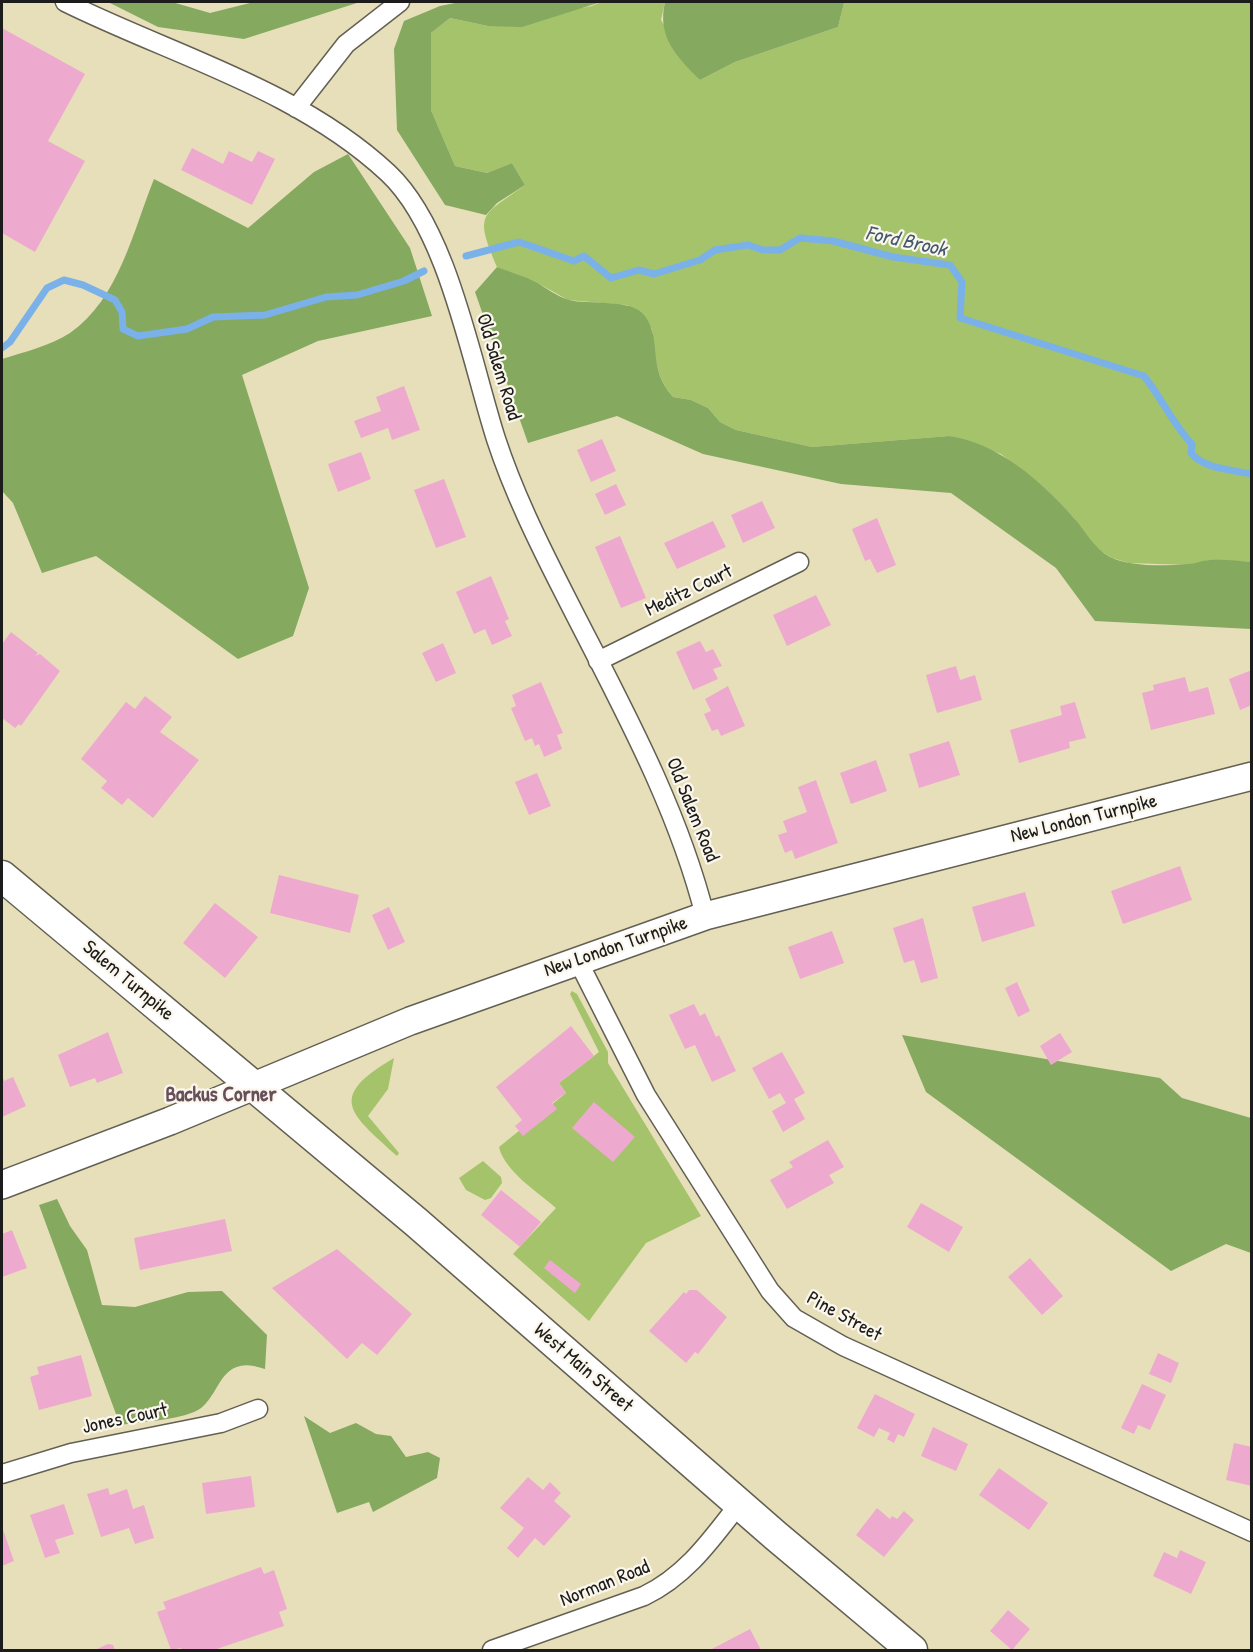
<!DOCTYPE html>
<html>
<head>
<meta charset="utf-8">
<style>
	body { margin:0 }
	#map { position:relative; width:1253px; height:1652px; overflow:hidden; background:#e7dfba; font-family:"Patrick Hand",sans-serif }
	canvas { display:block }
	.frame { position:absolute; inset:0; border:3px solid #1c1c1c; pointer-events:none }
</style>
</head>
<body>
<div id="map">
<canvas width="1253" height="1652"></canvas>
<div class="frame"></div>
</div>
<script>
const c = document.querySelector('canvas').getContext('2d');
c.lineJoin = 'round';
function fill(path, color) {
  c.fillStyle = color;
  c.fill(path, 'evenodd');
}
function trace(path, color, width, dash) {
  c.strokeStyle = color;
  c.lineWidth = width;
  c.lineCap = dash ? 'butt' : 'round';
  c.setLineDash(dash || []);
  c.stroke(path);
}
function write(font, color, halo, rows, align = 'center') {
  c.font = font + ' "Patrick Hand",sans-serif';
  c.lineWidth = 4.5;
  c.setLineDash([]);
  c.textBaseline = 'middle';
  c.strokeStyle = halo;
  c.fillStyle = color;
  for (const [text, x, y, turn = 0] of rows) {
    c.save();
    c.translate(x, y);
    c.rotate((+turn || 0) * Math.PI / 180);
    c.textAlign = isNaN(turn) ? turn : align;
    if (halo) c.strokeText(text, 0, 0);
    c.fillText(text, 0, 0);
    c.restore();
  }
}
fill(new Path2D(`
	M601,2H665L661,20L700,80L735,62L838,27L844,3L852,2H1251V562L1209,560L1189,565L1129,563L1112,558L1096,548L1074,518L1046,490L1001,454L949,436L812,447L736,430L720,422L708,408L691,400L673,397C655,376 655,355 652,329L627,305L568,300L534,281L497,267C474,212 481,217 525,185L512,163L487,173L455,166L431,110V33L450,18L488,26L592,6Z
	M572,991L577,994L608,1052V1063L701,1216L646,1243L589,1321L513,1254L556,1208C538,1192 505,1172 499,1147L566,1093L559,1083L599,1052L570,994Z
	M394,1058L388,1089L368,1116L399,1153L397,1156C351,1114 325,1098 394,1058Z
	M483,1161L501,1177L502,1183L491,1198L485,1200L466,1190L459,1178Z`), '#a5c36b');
fill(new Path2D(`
	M108,2H172L210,13L254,2H360L244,39L158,27Z
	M460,2H601L522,27L488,26L450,18L431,33V110L455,166L487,173L512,163L525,185L497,203L486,215L445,205L397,130L394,49L404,21L440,6Z
	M665,2H852L844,3L838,27L735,62L700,80C676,56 657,37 665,2Z
	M348,154L410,248L432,316L318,341L242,375L309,588L293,636L238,659L96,556L42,573L13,503L2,491V359C24,352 50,346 70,333C119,299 133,231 154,179L248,228L314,172Z
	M497,267C510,272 524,276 536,282C546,288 558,297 569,300C588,305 632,298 645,316C663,342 646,366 673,397L691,400L708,408L720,422L736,430L812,447L949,436C998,443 1041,481 1073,517C1086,531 1093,548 1110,557C1130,567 1165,566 1188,564C1195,564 1203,560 1210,560C1224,559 1238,561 1251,562V629L1095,621L1056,568L951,493L841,484L703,454L617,416L528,443L475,292Z
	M902,1035L1160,1078L1182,1098L1251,1118V1253L1226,1244L1171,1271L926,1092Z
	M57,1199L70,1226L87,1250L102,1305L135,1307L188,1292L222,1291L267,1335L265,1369C216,1351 222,1401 194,1412C172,1421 143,1421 120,1425L39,1205Z
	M304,1416L330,1433L356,1423L376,1434L391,1436L406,1457L428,1452L440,1458L437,1478L373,1512L369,1502L337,1513Z`), '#84a95f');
trace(new Path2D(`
	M466,256L519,242L574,261L584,256L611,278L639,270L654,274L700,260L715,250L748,245L763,250H780L800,238L833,241L893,257L950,265L962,282L960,318L1144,376C1161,397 1174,426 1192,444L1191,453C1204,469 1232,470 1252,474
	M2,348L10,342L47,288L64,280L83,285L115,300L122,312L123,329L138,336L187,329L213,317L265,315L326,297L357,295L404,281L424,271`), '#7ab1e9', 7);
fill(new Path2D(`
	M2,28L85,74L48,141L85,161L35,252L2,233Z
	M192,148L223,164L229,151L252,162L258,151L275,159L252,205L181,170Z
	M404,386L420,430L392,440L388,428L361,438L354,421L381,411L376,397Z
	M602,439L616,471L591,482L577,450Z
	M361,452L371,479L338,492L328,464Z
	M444,479L466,537L436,548L414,490Z
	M616,484L626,505L605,515L595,494Z
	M762,501L775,528L743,543L731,515Z
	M877,518L896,565L877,573L870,559L865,561L852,529Z
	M713,521L726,547L677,569L664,543Z
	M620,536L646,598L621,608L595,547Z
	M491,576L509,619L505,621L512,636L492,645L485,629L474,634L456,592Z
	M816,595L831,625L787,646L773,615Z
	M11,632L38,653L35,656L40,654L60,671L21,726L19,724L15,728L2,718V644Z
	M700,641L706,652L713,649L722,666L713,669L718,679L693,690L676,652Z
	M443,643L456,673L436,682L422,653Z
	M956,666L960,680L975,675L982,700L937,713L926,675Z
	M1252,670V705L1240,710L1229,679Z
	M1185,677L1189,692L1208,687L1215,714L1151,730L1142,693L1154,690L1153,685Z
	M541,682L563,733L557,735L562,749L544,757L539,744L535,746L532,738L525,741L511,708L516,706L512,695Z
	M728,686L745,726L721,736L718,729L712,731L704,714L711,711L705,699Z
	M145,696L172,717L160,732L199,760L153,818L128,798L122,805L101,788L107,781L81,759L126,702L135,709Z
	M1075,702L1086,738L1069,742L1070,748L1019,763L1010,730L1062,715L1060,706Z
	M949,741L960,775L919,788L909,754Z
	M876,760L887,791L851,804L840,773Z
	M537,773L551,806L529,815L515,782Z
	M816,780L838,843L795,859L792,850L785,853L778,835L787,832L783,821L807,812L798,787Z
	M1180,866L1192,900L1123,924L1111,891Z
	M279,875L359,895L350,933L270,913Z
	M1025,892L1035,926L982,942L972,907Z
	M215,903L258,937L225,978L183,943Z
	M389,907L405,942L388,950L372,915Z
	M923,918L938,978L921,983L914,960L904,963L893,928Z
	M832,931L844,963L800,979L788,947Z
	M1017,982L1030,1011L1018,1017L1005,988Z
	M694,1004L700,1016L705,1013L716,1037L719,1035L736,1071L712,1082L695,1045L685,1049L669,1015Z
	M571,1026L594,1056L559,1083L566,1093L552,1103L557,1109L523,1136L515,1126L522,1120L496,1087Z
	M108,1032L123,1073L97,1083L95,1078L70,1087L58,1055Z
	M1060,1033L1072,1052L1051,1065L1040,1046Z
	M782,1052L805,1093L794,1099L805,1119L783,1132L772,1111L786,1103L780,1093L769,1099L752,1068Z
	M2,1074L4,1081L13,1077L26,1106L2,1117Z
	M594,1102L635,1137L613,1162L572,1128Z
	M828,1140L844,1167L829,1175L834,1183L787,1209L770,1180L793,1167L789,1162Z
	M501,1190L541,1222L520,1247L481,1215Z
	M921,1203L963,1227L949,1252L907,1227Z
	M225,1219L232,1251L140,1270L134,1238Z
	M12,1230L27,1268L2,1277V1234Z
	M337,1249L412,1314L377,1355L362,1343L347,1359L272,1288Z
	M1030,1258L1063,1296L1042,1315L1008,1277Z
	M550,1260L581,1284L575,1293L544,1268Z
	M689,1290H697L727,1317L698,1354L695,1352L686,1363L649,1331L684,1292L686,1294Z
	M1158,1353L1179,1363L1171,1383L1149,1374Z
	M81,1355L92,1396L39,1410L30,1377L39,1374L37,1367Z
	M1142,1384L1166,1395L1150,1430L1138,1425L1134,1434L1121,1428Z
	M875,1394L915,1414L904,1437L898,1434L894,1443L887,1439L890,1433L879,1428L874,1437L857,1428Z
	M933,1427L968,1444L956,1471L921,1456Z
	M1234,1443L1252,1447V1486L1226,1480Z
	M999,1468L1048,1503L1029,1530L979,1495Z
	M251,1476L255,1507L206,1514L202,1483Z
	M528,1477L543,1490L550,1482L561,1493L554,1501L571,1516L544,1546L535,1538L518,1558L507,1548L524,1528L500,1508Z
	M108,1488L110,1495L127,1489L133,1509L144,1505L154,1538L135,1544L129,1528L101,1537L87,1494Z
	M64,1504L74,1534L55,1540L60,1553L45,1558L30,1515Z
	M877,1508L890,1519L892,1516L897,1519L904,1511L914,1520L884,1557L856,1535Z
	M2,1527L14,1561L2,1566Z
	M1180,1550L1206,1562L1191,1594L1153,1576L1164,1552L1177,1558Z
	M261,1567L264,1574L274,1570L287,1609L279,1612L284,1626L214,1650H182L181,1648L171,1650L157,1612L166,1609L163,1602Z
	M1008,1610L1030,1629L1012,1650L990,1631Z
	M750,1629L761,1650H710Z
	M108,1644L113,1645L115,1650H95Z`), '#eeaace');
const street = new Path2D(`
	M65,2C172,55 298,89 388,173C448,229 471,361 496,439C513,491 538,542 563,591C616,696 676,801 705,916
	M296,108L346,44L400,2
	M598,661L799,562
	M577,959L646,1095L770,1291L794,1318L843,1346L1252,1532
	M2,1474L71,1453L221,1423L258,1409
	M492,1650L644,1596C686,1576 711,1540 739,1504`);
const secondary = new Path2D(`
	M2,1185L170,1121L410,1021L705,916L1252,776`);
const primary = new Path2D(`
	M2,876L416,1222L776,1536L912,1650`);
trace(street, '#636053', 21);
trace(secondary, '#636053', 30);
trace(primary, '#636053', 33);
trace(street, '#fff', 18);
trace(secondary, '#fff', 27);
trace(primary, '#fff', 30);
write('20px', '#1c1c1c', '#fbf7ec', [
	["Old Salem Road",498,367,73],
	["Meditz Court",689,591,-26],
	["Old Salem Road",692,810,68],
	["New London Turnpike",1084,819,-14],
	["New London Turnpike",616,947,-19],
	["Salem Turnpike",128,981,40],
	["Pine Street",844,1317,29],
	["West Main Street",583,1368,41],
	["Jones Court",125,1419,-12],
	["Norman Road",605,1584,-22]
]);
write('italic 21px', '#42586e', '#fbf7ec', [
	["Ford Brook",906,242,12]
]);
write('bold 21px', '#664e5a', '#fbf7ec', [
	["Backus Corner",221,1095]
]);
</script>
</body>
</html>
